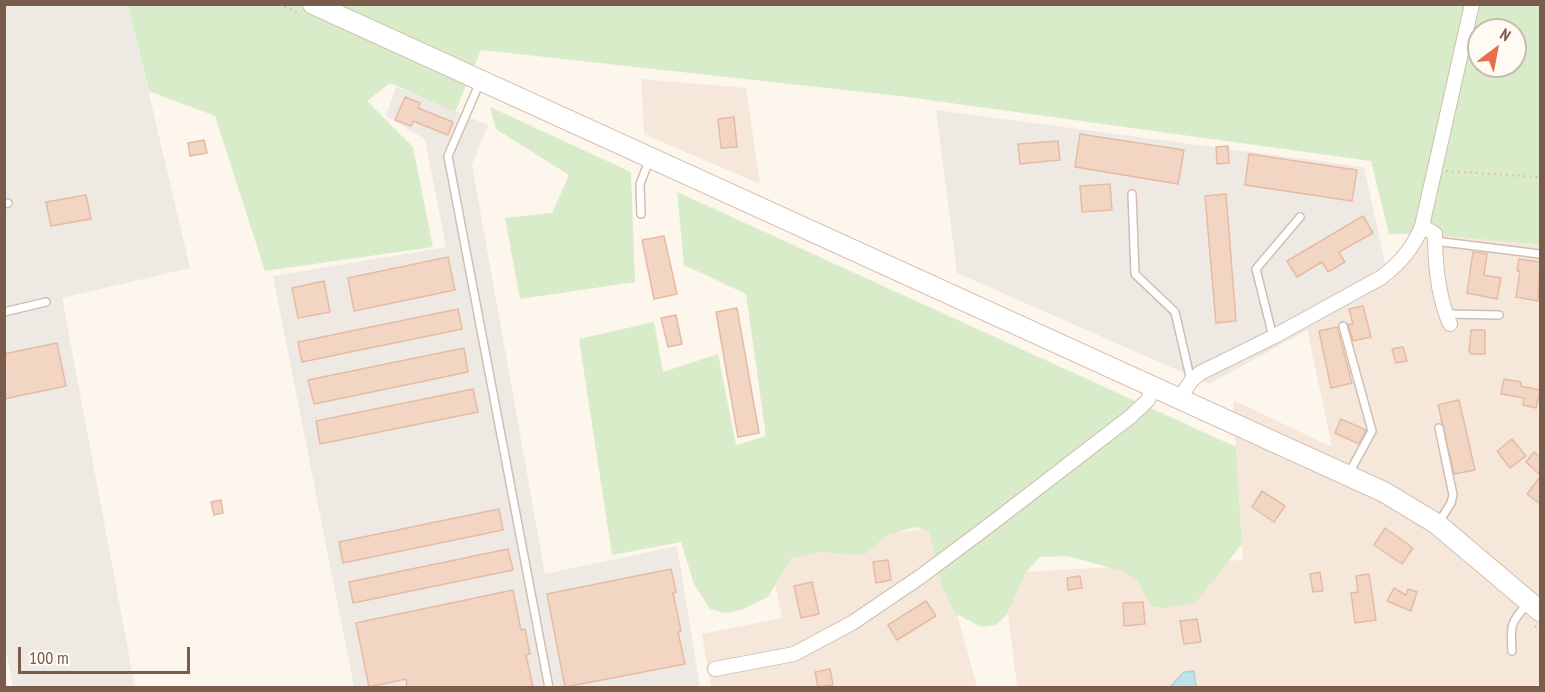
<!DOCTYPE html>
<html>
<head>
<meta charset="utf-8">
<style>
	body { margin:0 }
	#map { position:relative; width:1545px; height:692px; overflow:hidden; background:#fdf6ec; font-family:"PT Sans Narrow",sans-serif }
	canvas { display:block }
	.frame { position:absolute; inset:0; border:6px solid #7a5c4d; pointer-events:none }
	.north { position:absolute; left:1467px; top:18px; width:60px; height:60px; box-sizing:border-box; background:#fffaf3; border:2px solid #cabbb1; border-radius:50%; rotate:32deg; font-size:16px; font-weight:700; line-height:24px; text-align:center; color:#7a5c4d }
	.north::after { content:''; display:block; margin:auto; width:21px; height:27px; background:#e76f51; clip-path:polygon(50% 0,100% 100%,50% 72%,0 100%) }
	.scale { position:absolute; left:18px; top:647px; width:172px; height:27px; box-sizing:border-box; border:3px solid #7a5c4d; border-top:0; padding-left:8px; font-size:18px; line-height:21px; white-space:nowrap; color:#7a5c4d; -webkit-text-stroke:4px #fffaf3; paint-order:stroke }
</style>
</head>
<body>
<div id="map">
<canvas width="1545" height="692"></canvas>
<div class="frame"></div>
<div class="north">N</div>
<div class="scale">100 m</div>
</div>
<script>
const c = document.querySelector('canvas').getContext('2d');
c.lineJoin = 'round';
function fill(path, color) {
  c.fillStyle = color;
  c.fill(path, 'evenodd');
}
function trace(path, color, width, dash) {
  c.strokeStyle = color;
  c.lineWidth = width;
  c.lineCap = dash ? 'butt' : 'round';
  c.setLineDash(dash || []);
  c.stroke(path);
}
fill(new Path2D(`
	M641,79L746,88L760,184L644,134Z
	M1426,234L1540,245V687H1017L1003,573L1243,560L1233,400L1332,447L1307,329L1388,286Z
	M934,528L977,687H711L702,634L782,618L768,548Z`), '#f5e8da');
fill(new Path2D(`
	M4,5H128L190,268L62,298L135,687H13L5,646Z
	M396,87L488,125L472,165L545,574L677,546L700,687H354L273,276L446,247L425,139L386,116Z
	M936,110L1364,167L1390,285L1209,384L957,273Z`), '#efe9e4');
fill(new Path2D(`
	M128,5H1540V245L1426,234H1389L1371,161L900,96L481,50L455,112L390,83L367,101L413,147L433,247L265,271L215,116L149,91ZM1479,30H1515V66H1479Z
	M490,107L631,172L635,282L520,299L505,218L552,213L569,175L496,129Z
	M677,192L1236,447L1242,544L1195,603L1165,608L1151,606L1137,580L1125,572L1068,556L1040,557L1025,573L1007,614L996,625L982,627L956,614L943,588L929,531L915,527L887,535L864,555L820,552L791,558L768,597L741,610L725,613L710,609L694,584L681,542L612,555L579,339L654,322L663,372L718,354L736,445L766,436L746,294L684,265Z`), '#d8ecc9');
const water = new Path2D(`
	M1194,671L1196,687H1170L1184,672Z`);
fill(water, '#bfe3e8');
trace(water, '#a5d3da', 1.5);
const building = new Path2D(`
	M405,97L420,103L418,108L453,122L448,135L413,121L411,126L395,120Z
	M734,117L737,147L721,148L718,119Z
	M1080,134L1184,150L1178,184L1075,167Z
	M204,140L207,153L190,156L188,143Z
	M1058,141L1060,160L1020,164L1018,144Z
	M1228,146L1229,163L1217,164L1216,147Z
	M1249,154L1357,170L1352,201L1245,185Z
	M1110,184L1112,210L1082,212L1080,186Z
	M1226,194L1236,321L1216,323L1205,196Z
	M86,195L91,219L51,226L46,202Z
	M1363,216L1373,233L1339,252L1345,262L1328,272L1322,262L1297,277L1287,261Z
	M664,236L677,294L654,299L642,240Z
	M1473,252L1487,254L1484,275L1501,278L1497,299L1467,293Z
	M448,257L455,290L354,311L348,278Z
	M1519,259L1540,262L1538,301L1516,297L1520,271H1517Z
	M324,281L330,312L298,318L292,288Z
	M1363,306L1371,337L1353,341L1348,324H1353L1349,309Z
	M737,308L759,433L738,437L716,312Z
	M458,309L462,329L302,362L298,342Z
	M676,315L682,344L668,347L661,318Z
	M1337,327L1352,383L1331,388L1319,331Z
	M1471,330H1485V354H1471L1469,352Z
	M57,343L66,386L4,399V354Z
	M1403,347L1407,361L1396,363L1392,349Z
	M464,348L468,372L314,404L308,380Z
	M1504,379L1521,382V386L1540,390L1536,408L1523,405L1524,398L1501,394Z
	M473,389L478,412L320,444L316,421Z
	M1459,400L1475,470L1454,474L1438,405Z
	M1341,419L1366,430L1359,444L1335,433Z
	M1512,439L1526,456L1510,468L1497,451Z
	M1534,452L1540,457V475L1526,462Z
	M1540,477V504L1527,494Z
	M1262,491L1285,506L1274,522L1252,507Z
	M221,500L223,513L214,515L211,502Z
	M499,509L503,530L343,563L339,542Z
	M1385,528L1413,548L1402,564L1374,545Z
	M508,549L513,570L353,603L349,582Z
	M888,560L891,580L876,583L873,562Z
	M671,569L676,592L673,593L681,631L678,632L685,664L565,687L547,594Z
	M1320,572L1323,591L1313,592L1310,574Z
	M1369,574L1376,620L1355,623L1351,593L1358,592L1356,576Z
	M1080,576L1082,588L1068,590L1067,578Z
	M812,582L819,614L801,618L794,586Z
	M1394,588L1406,595L1408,589L1417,592L1411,611L1387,601Z
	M513,590L521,630L525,629L530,654L526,655L533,687H407L406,679L369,687L356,623Z
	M926,601L936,616L897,640L888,625Z
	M1143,602L1145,624L1124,626L1123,603Z
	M1197,619L1201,642L1184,644L1180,621Z
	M830,669L833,685L818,687L815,672Z`);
fill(building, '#f3d5c3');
trace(building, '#e6bba3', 1.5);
const lane = new Path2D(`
	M480,82L448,156L549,688
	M1132,194L1135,274L1175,312L1191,381
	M4,204L8,203
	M641,214L640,184L650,158
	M1435,241L1540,254
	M4,312L46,302
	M1445,314L1499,315
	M1343,326L1372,431L1348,475
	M1273,337L1256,269L1300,217
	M1439,428L1453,495L1451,503L1439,522
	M1512,651C1510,624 1511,623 1528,603`);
const street = new Path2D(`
	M1422,226L1435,234C1435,264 1438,297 1450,324
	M1180,398L1191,381L1200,373L1273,337L1382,277C1400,263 1414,247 1422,226L1472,4
	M715,669L794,654L852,623L920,577L991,524L1130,417L1148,400L1154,387`);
const secondary = new Path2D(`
	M313,4L1384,492L1437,524L1540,611`);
trace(lane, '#d1beb0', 10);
trace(street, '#d1beb0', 16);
trace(secondary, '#d6c0b0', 22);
trace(new Path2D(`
	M279,4L301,14
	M1446,171L1540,177
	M1535,626L1540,630`), '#d9b8a5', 2, [1.5, 4.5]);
trace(lane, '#fff', 7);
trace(street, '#fff', 14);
trace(secondary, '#fff', 20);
</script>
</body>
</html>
